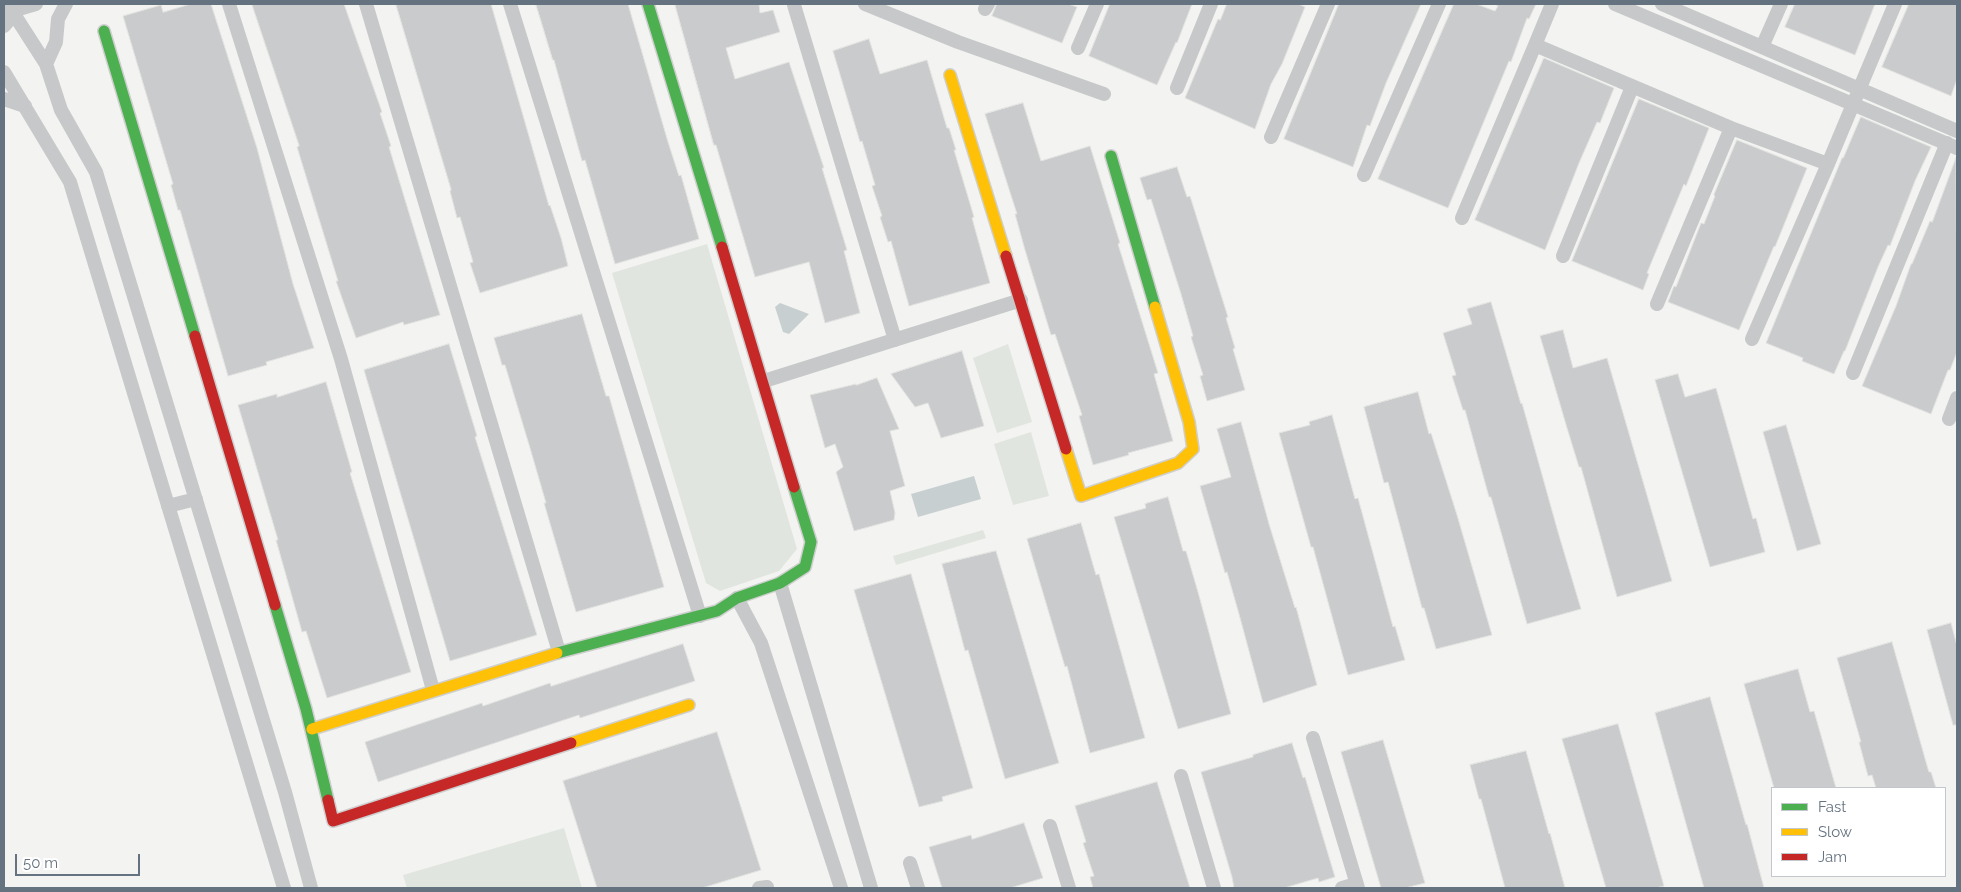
<!DOCTYPE html>
<html>
<head>
<meta charset="utf-8">
<style>
	body { margin:0 }
	#map { position:relative; width:1961px; height:892px; overflow:hidden; background:#f3f3f1; font-family:Raleway,sans-serif }
	canvas { display:block }
	.frame { position:absolute; inset:0; border:5px solid #657380; pointer-events:none }
	.legend { position:absolute; left:1771px; top:787px; width:175px; height:90px; box-sizing:border-box; background:#fff; border:1px solid #c1c7cc; margin:0; padding:6px 9px; list-style:none; font-size:15px; color:#657380 }
	.legend li { display:flex; align-items:center; gap:10px; height:25px }
	.legend b { width:25px; border:1px solid #c1c7cc }
	.scale { position:absolute; left:15px; top:854px; width:125px; height:22px; box-sizing:border-box; border:2px solid #657380; border-top:0; padding-left:6px; font-size:15px; line-height:18px; white-space:nowrap; color:#657380; -webkit-text-stroke:4px #fff; paint-order:stroke }
</style>
</head>
<body>
<div id="map">
<canvas width="1961" height="892"></canvas>
<div class="frame"></div>
<ul class="legend">
<li><b style="height:6px;background:#4caf50"></b>Fast</li>
<li><b style="height:6px;background:#ffc107"></b>Slow</li>
<li><b style="height:6px;background:#c62828"></b>Jam</li>
</ul>
<div class="scale">50 m</div>
</div>
<script>
const c = document.querySelector('canvas').getContext('2d');
c.lineJoin = 'round';
function fill(path, color) {
  c.fillStyle = color;
  c.fill(path, 'evenodd');
}
function trace(path, color, width, dash) {
  c.strokeStyle = color;
  c.lineWidth = width;
  c.lineCap = dash ? 'butt' : 'round';
  c.setLineDash(dash || []);
  c.stroke(path);
}
fill(new Path2D(`
	M707,244L797,549L779,571L720,591L706,583L612,273Z
	M1008,344L1032,422L997,433L973,358Z
	M1031,432L1049,496L1013,505L994,444Z
	M983,530L986,538L896,565L893,556Z
	M564,828L582,888H407L403,875Z`), '#e1e5df');
fill(new Path2D(`
	M780,303L809,314L789,334L783,332L775,307Z
	M974,476L981,499L918,517L911,494Z`), '#c7cfd1');
const building = new Path2D(`
	M191,4H211L257,148L293,284L314,348L266,362L267,365L228,376L180,210H178L171,185L173,184L123,16L161,5L163,12Z
	M252,4H344L382,112L380,113L391,146L389,147L440,315L404,325L403,322L356,338L336,281H338L297,147L299,146Z
	M396,4H491L549,206L550,205L561,238L568,266L480,293L470,263L473,262L460,217L457,218L450,191L451,190Z
	M536,4H628L668,142L679,176L681,175L699,239L615,264L585,160L582,161L554,60H553Z
	M675,4H759L760,13L773,10L780,32L726,48L735,79L789,62L824,168H822L847,250L844,251L860,313L825,323L809,262L755,277L716,145H714Z
	M997,4H1068L1077,7L1062,43L992,16Z
	M1110,4H1192L1177,43L1176,42L1157,85L1089,56Z
	M1227,4H1298L1305,7L1282,64L1271,84L1255,129L1185,98L1218,19L1220,20Z
	M1339,4H1421L1386,83L1370,126L1367,125L1353,167L1284,139Z
	M1454,4H1476L1495,11L1498,6L1494,4H1536L1529,19L1527,18L1511,62L1509,61L1448,208L1378,179Z
	M1795,4H1875L1855,55L1785,27Z
	M1909,4H1957V79L1951,96L1882,67Z
	M869,39L880,74L927,60L947,128H949L956,150H954L974,217L972,218L990,283L909,306L891,241L888,242L880,217L882,216L872,186L875,185L862,141L860,142L833,51Z
	M1544,58L1614,88L1600,123L1597,122L1579,163L1545,250L1475,220Z
	M1639,99L1709,128L1686,186L1684,184L1647,273L1649,274L1643,290L1572,261Z
	M1023,103L1041,161L1090,146L1120,243L1118,244L1158,373L1154,374L1173,441L1128,453L1129,455L1093,465L1079,416L1082,415L1055,334L1051,335L1025,250L1015,214H1017L985,114Z
	M1861,117L1931,147L1915,181L1890,246L1888,245L1878,267L1845,351H1844L1834,374L1802,361L1803,358L1766,343L1842,158H1843Z
	M1737,140L1807,168L1775,247L1774,246L1739,330L1668,302L1674,286L1676,287L1701,223L1704,224L1715,196L1714,195Z
	M1956,158L1957,352L1950,370H1948L1931,414L1862,386L1896,306L1911,264H1912L1930,221L1932,222Z
	M1177,167L1187,197L1190,196L1228,317L1226,318L1235,348L1233,349L1245,390L1207,401L1200,376L1203,375L1191,337L1193,336L1181,294L1151,199L1147,200L1140,178Z
	M1491,302L1521,404L1522,403L1558,532L1581,609L1527,624L1491,497H1489L1465,410H1463L1452,376L1456,375L1443,333L1472,324L1467,309Z
	M582,314L606,396H609L664,587L576,612L544,503H546L530,448L505,365H502L494,338Z
	M1563,330L1573,368L1607,358L1672,581L1617,597L1581,467H1579L1567,428L1540,336Z
	M449,344L477,436L475,437L537,635L450,661L364,370Z
	M962,351L984,426L941,438L928,403L915,407L891,374Z
	M1678,374L1685,397L1716,388L1753,519L1756,518L1765,552L1710,567L1655,380Z
	M877,378L899,429L890,431L905,486L890,491L895,513L894,520L854,531L836,472L843,467L835,444L825,448L810,395L856,384V385Z
	M326,382L352,472L350,473L411,672L327,698L306,631L302,632L276,540H278L238,405L277,394V397Z
	M1418,392L1429,434L1431,433L1457,515L1492,635L1436,649L1424,608H1422L1388,482L1384,483L1364,407Z
	M1332,415L1355,499L1358,498L1393,627L1395,626L1405,660L1348,675L1313,547H1311L1279,433L1310,425L1309,422Z
	M1241,422L1269,524L1295,608L1296,607L1317,685L1263,703L1239,614L1227,572L1225,573L1200,486L1231,477L1217,429Z
	M1786,425L1821,544L1797,551L1763,432Z
	M1168,497L1183,551H1186L1198,592L1231,714L1178,729L1114,517L1146,508L1145,504Z
	M1081,523L1096,575L1099,574L1145,738L1090,753L1067,666L1065,667L1027,539Z
	M996,551L1059,763L1005,779L968,650L965,651L942,564Z
	M911,574L973,788L942,797L943,801L919,807L854,590Z
	M1951,623L1957,646V725H1953L1927,630Z
	M1892,642L1928,769L1929,772H1931L1936,788H1876L1872,775L1868,776L1859,742H1861L1837,658Z
	M683,644L695,681L580,718L579,715L378,782L365,742L482,703L483,706L550,683L551,686Z
	M1798,669L1810,712L1814,711L1836,788H1774L1744,684Z
	M1710,697L1746,825L1747,824L1764,888H1704L1655,713Z
	M1618,724L1664,886L1655,888H1606L1562,739Z
	M717,732L761,870L702,888H597L563,781Z
	M1383,740L1425,883L1405,888H1381L1341,752Z
	M1292,743L1303,778L1305,777L1335,877L1319,882L1318,878L1284,888H1234L1232,877L1201,772L1253,757V755Z
	M1526,751L1549,834L1550,833L1565,888H1505L1481,799H1479L1470,765Z
	M1157,782L1190,888H1093L1090,877L1094,876L1083,843L1086,842L1075,806Z
	M1024,823L1043,878L1010,888H942L929,847L971,835L972,839Z`);
fill(building, '#cacbcc');
trace(building, '#e2e2e1', 1);
const fast = new Path2D(`
	M648,4L722,247
	M104,31L195,336
	M1111,156L1155,307
	M275,605L306,709L328,800
	M557,653L717,611L737,598L780,583L805,567L811,542L794,487`);
const slow = new Path2D(`
	M950,75L1006,256
	M1066,449L1081,496L1178,463L1193,449L1189,422L1155,307
	M312,729L557,653
	M571,743L689,705`);
const jam = new Path2D(`
	M722,247L794,487
	M1006,256L1066,449
	M195,336L275,605
	M328,800L333,821L571,743`);
trace(fast, '#cfcfcf', 14);
trace(slow, '#cfcfcf', 14);
trace(jam, '#cfcfcf', 14);
trace(new Path2D(`
	M36,4L12,11L46,64L61,110L96,172L285,792L311,888
	M229,4L341,359L433,690
	M366,4L559,652
	M510,4L700,616
	M865,4L958,42L1104,94
	M1552,4L1535,45L1731,128L1828,164
	M1615,4L1957,148
	M1662,4L1957,131
	M794,5L895,340
	M985,9L988,4
	M4,26L9,20L12,4
	M1762,47L1781,4
	M1078,48L1097,4
	M46,64L56,42L58,19L66,4
	M4,72L70,182L284,888
	M1177,88L1211,4
	M4,99L25,106
	M1271,137L1328,4
	M1364,175L1439,4
	M1462,218L1535,45
	M1563,256L1632,87
	M1657,304L1731,128
	M1752,339L1828,164L1895,4
	M1853,373L1947,143
	M764,381L1021,300
	M1949,419L1957,398
	M168,506L196,499
	M780,583L871,888
	M737,598L761,643L841,888
	M1313,738L1358,888
	M1181,776L1214,888
	M1050,826L1069,888
	M910,863L918,888
	M759,888L767,887
	M1342,888L1356,884`), '#c7c8c9', 14);
trace(fast, '#4caf50', 11);
trace(slow, '#ffc107', 11);
trace(jam, '#c62828', 11);
</script>
</body>
</html>
